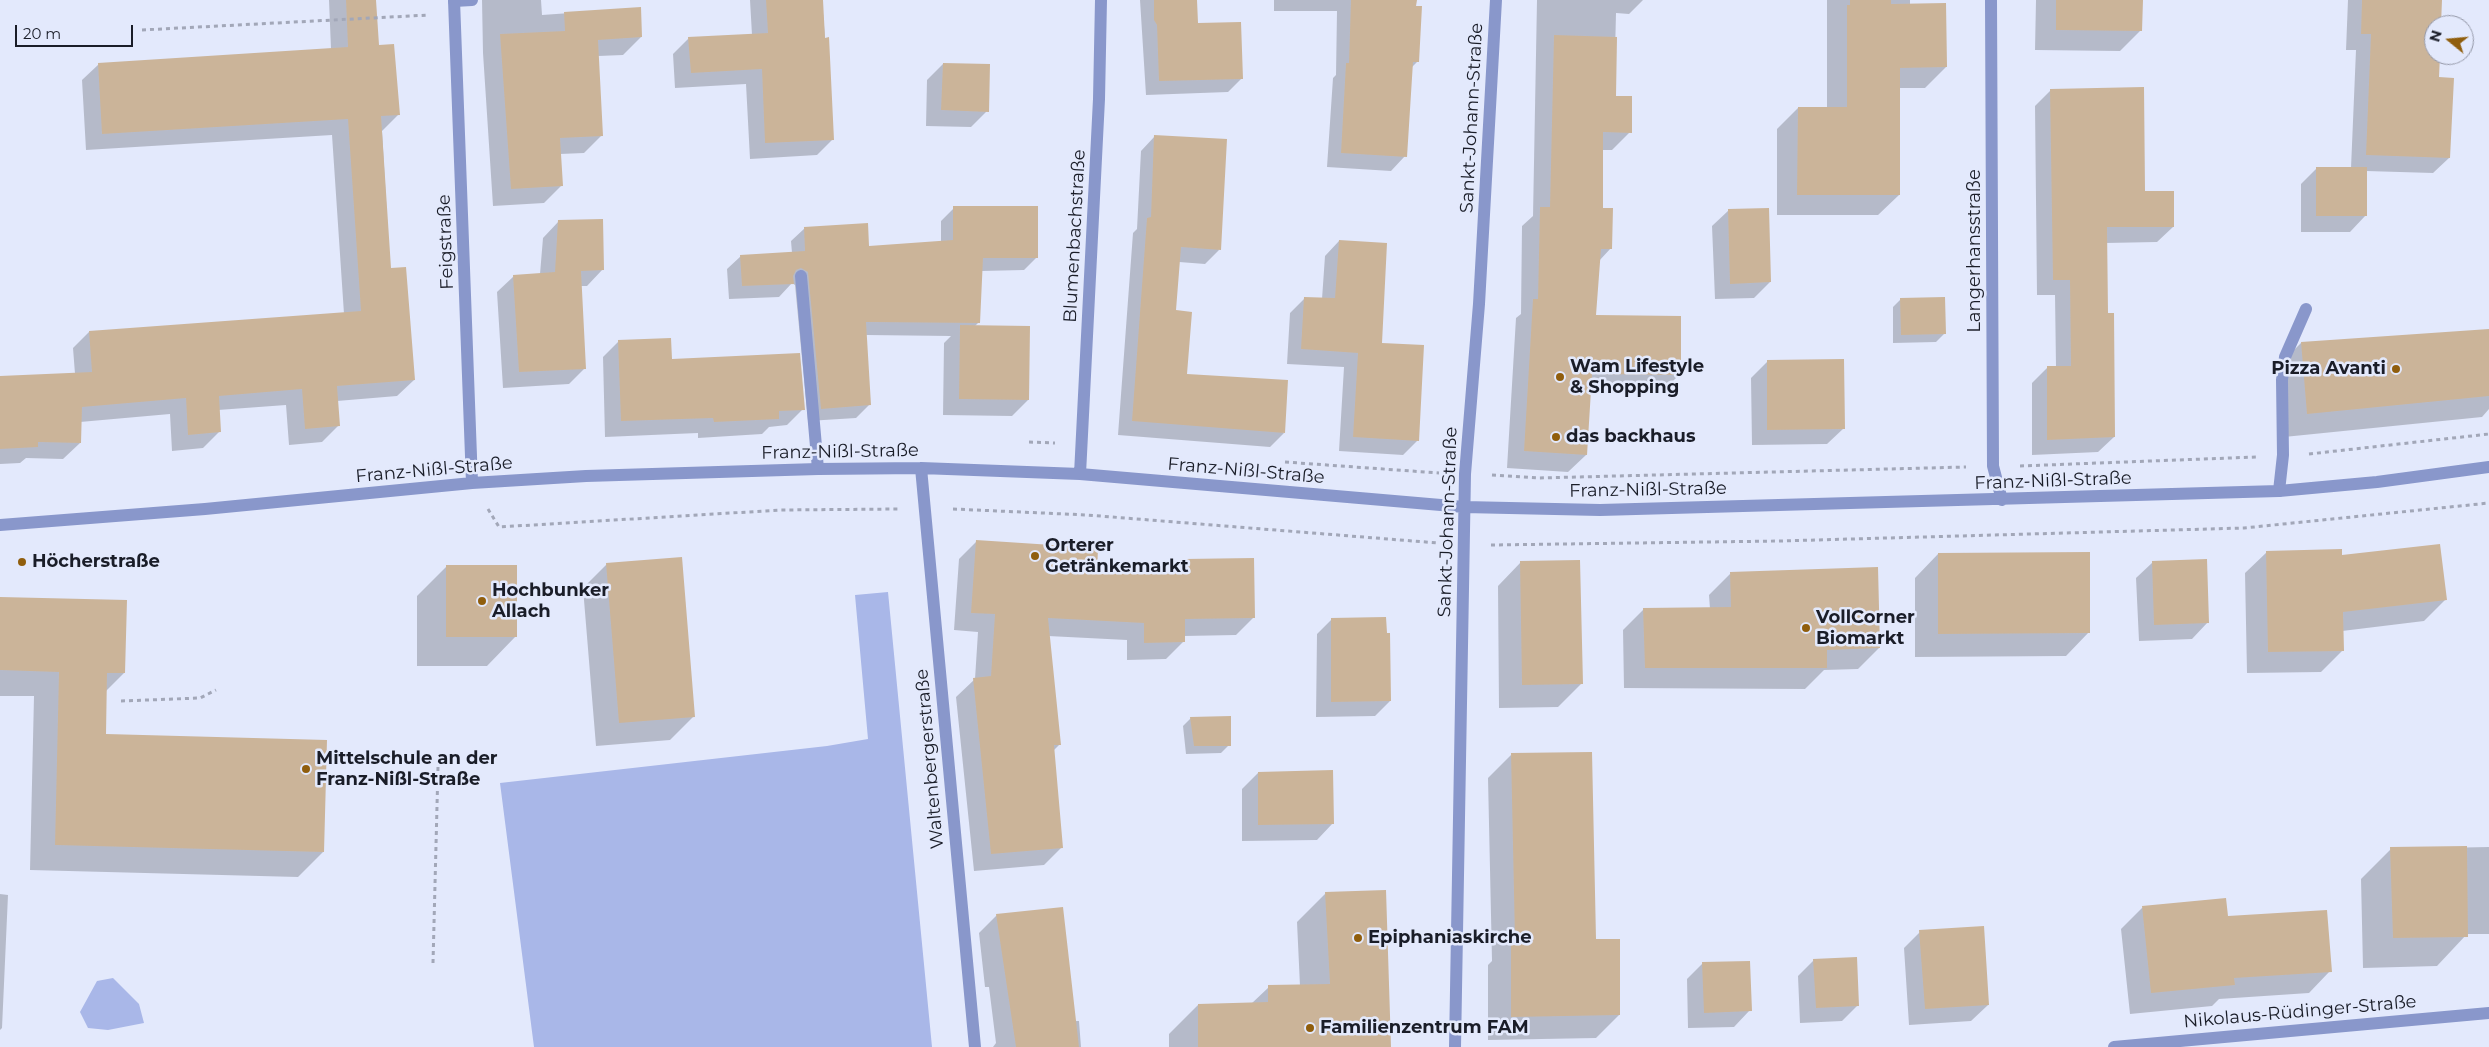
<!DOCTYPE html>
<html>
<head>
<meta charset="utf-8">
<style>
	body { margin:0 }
	#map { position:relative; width:2489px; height:1047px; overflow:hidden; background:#e3e9fc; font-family:Montserrat,sans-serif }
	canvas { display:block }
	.north { position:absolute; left:2424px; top:15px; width:50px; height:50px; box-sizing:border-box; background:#e3e9fc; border:1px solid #9397a7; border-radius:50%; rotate:287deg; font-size:14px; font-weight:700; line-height:20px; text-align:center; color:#1a1d28 }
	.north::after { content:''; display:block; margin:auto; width:18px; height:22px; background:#905e0d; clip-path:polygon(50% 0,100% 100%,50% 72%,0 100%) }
	.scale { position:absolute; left:15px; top:25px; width:118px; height:22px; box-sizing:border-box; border:2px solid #1a1d28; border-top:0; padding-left:6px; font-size:15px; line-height:18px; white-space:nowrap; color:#1a1d28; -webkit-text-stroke:4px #e3e9fc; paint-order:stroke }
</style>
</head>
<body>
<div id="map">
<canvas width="2489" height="1047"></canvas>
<div class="north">N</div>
<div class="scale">20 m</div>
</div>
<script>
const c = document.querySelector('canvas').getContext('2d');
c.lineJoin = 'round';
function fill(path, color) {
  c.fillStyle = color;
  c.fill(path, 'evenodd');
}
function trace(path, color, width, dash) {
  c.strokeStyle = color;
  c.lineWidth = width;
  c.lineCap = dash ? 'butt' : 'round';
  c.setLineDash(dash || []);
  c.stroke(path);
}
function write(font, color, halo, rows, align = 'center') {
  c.font = font + ' Montserrat,sans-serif';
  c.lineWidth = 5;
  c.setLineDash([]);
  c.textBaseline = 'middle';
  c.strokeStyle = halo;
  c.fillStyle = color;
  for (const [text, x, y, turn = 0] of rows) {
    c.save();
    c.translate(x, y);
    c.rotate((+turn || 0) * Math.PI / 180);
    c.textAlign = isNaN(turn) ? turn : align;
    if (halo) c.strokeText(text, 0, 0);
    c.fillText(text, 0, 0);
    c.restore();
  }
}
fill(new Path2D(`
	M888,592L932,1047H534L500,783L827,746L868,739L855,595Z
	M113,978L139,1004L144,1023L108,1030L88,1028L80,1012L97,981Z`), '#a9b7e8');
fill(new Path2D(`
	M329,0H375L378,46L398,115L382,131L390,269L414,380L397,396L337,401L338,426L322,442L289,445L286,405L218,410L219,432L203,448L172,451L170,414L80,422V443L63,459L26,458L20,463L0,464V377L75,374L73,348L89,332L344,314L332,135L86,150L82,80L99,64L331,49Z
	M482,0H541L542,15L640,8L641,37L623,55L598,56L602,135L584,153L560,154L562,185L544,203L493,206L483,53Z
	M750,0H822L833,139L817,155L750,159L746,84L675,88L673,54L689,38L752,35Z
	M1140,0H1196L1197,25L1242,78L1228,92L1146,95Z
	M1274,0H1415L1417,62L1411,68L1405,156L1391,171L1327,167L1333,78L1336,75L1337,11H1274Z
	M1537,0H1643L1629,14L1616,13L1614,97L1630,132L1612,150H1602L1601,209L1611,248L1599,261L1595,317L1679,375L1661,393L1590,392L1586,455L1568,472L1507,468L1516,318L1521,314L1522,226L1533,216Z
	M1827,0H1910V5L1946,67L1925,88H1899V195L1878,215H1777V129L1798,108H1827Z
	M2036,0H2142L2141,30L2120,51L2035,50Z
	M2348,0H2441L2440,25H2434V55H2438L2437,79L2449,158L2433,173L2366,171V215L2350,232H2301V184L2317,168H2351L2356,50H2346Z
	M943,64L987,111L971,127L926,126L927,80Z
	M2051,90L2144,192L2173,227L2157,242L2106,243V314L2114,437L2098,452L2032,455V383L2048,367H2056L2055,295H2037L2035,106Z
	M1155,136L1219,250L1205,264L1179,262L1175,311L1186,375L1284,433L1270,447L1118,435L1133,233L1137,229L1141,151Z
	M954,208L1037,257L1024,270L981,271L978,323L974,327L1028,400L1012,416L943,415L944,343L951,336L866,335L869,405L856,418L808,421L795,285L792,283L779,297L729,299L727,269L741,256L792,253L791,241L805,228L868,248L941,242V221Z
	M1729,210L1770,282L1754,298L1715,299L1712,226Z
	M559,221L603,269L587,286H580L585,368L569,384L503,388L497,292L514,276L540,274L543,238Z
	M1339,241L1418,440L1403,455L1339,451L1344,367L1287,364L1290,313L1305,298L1322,299L1325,256Z
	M1901,299L1944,334L1936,342L1893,343V307Z
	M2489,330V409L2482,417L2284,437L2278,366L2301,343Z
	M619,341L670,361L803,409L787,425L769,427L762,434L698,438V433L605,437L603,357Z
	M1767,362L1844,428L1827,444L1752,445L1751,378Z
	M976,542L1095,576L1172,573L1184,560L1253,618L1236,635L1184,636V641L1166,659L1127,660V640L1048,636L1060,744L1053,751L1062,847L1044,865L974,871L956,697L975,679L978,632L954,630L959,559Z
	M2267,552L2341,556L2445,600L2424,621L2342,631V651L2321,672L2247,673L2245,573Z
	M1938,554L2089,632L2066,656L1915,657V578Z
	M1521,562L1582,683L1558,707L1499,708L1498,586Z
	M2153,562L2208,622L2192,639L2139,641L2136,578Z
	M607,564L693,717L670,740L596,746L583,588Z
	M447,566L516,636L487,666H417V596Z
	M1730,574L1879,648L1858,669L1824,670L1805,689L1624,688L1623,630L1644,609H1710L1709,595Z
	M0,598L124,673L106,691L104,735L323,852L298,877L30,870L34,696H0Z
	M1332,619L1390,701L1375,716L1316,717L1317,634Z
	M1191,718L1229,745L1221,753L1186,754L1183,726Z
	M1511,755L1594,940L1619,1015L1596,1038L1488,1040V965L1492,961L1488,778Z
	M1258,773L1333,823L1317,840L1242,841V789Z
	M2489,847V934H2467L2437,966L2363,968L2361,879L2391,849Z
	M1326,893L1389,1047H1169V1034L1198,1005L1251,1004L1269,987L1300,986L1297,922Z
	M0,894L8,895L2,1028L0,1030Z
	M2225,899L2226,918L2330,971L2309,993L2219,999L2212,1006L2130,1014L2121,929L2142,908Z
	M997,915L1075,1021H1079L1081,1047H993L996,1043L989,987H985L979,933Z
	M1920,932L1988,1005L1971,1021L1909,1025L1904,948Z
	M1814,960L1858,1005L1842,1021L1800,1023L1798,976Z
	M1703,963L1750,1010L1734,1027L1688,1028L1687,979Z`), '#0003');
fill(new Path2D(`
	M346,0H376L379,45L394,44L400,115L381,116L391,268L406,267L415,380L337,386L340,426L305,429L302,389L219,396L221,432L188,435L186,398L82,407L81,443L38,442V447L0,449V376L92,372L89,331L361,311L348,119L102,134L98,63L348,47Z
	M766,0H823L825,38L829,37L834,140L765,143L762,69L691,73L688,37L768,33Z
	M1154,0H1197L1198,23L1241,22L1243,79L1159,81L1157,25L1154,20Z
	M1351,0H1417L1416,6H1422L1419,62H1413L1407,157L1341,153L1346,63H1349Z
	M1850,0H1891V4L1946,3L1947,67L1900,68V195H1797L1798,107H1847V5H1850Z
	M2056,0H2143L2142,31L2056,30Z
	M2362,0H2442L2441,25H2434V55H2440L2439,77L2454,78L2450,158L2366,155L2371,34H2361Z
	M641,7L642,37L598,40L603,136L560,138L563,186L511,189L500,34L565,31L564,12Z
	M1554,35L1617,37L1616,96H1632V133L1603,132V208H1613L1612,249H1601L1596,315L1681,316V375L1592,374L1587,455L1524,451L1533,299H1538L1540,207H1550Z
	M943,63L990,64L989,112L941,110Z
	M2144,87L2145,191H2174V227H2107L2108,313H2114L2115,437L2047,440V366H2071L2070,280H2053L2050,89Z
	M1154,135L1227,139L1221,250L1181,247L1176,310L1192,312L1187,374L1288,380L1285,433L1132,421L1147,218L1151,217Z
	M2316,167H2367V216H2316Z
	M953,206H1038V258H983L980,323L866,322L871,405L821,409L808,272L801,268L796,270L793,276L794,284L742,286L740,255L805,251L804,227L868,223L869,246L953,240Z
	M1769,208L1771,282L1730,284L1728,209Z
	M603,219L604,270L581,271L586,369L519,372L513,275L569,271L555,272L558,220Z
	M1339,240L1387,243L1382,343L1424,345L1419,441L1353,437L1358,353L1301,349L1304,297L1335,298Z
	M1945,297L1946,334L1901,335L1900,298Z
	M960,325L1030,326L1029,400L959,399Z
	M2489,329V396L2307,414L2301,342Z
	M671,338L672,359L800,353L805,410L779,411V419L714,422L713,418L621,421L618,340Z
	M1844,359L1845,429L1767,430V360Z
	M976,540L1098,548L1097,574L1184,571V559L1254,558L1255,618L1185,619V642L1144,643V623L1048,618L1061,745H1054L1063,848L991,854L973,678L991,676L995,614L971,613Z
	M2440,544L2447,600L2343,612L2344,651L2268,652L2266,551L2342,549V555Z
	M2090,552V633L1938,634V553Z
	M682,557L695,717L619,723L606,563Z
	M2207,559L2209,623L2154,625L2152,561Z
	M1580,560L1583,684L1522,685L1520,561Z
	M446,565H517V637H446Z
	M1878,567L1880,648L1827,650V668H1645L1643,608L1731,607L1730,572Z
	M0,597L127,600L125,673H107L106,734L327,740L324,852L55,845L59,672L0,670Z
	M1386,617L1387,633H1390L1391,701L1331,702V618Z
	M1231,716V746H1194L1190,717Z
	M1592,752L1596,939H1620V1015L1511,1017V940H1515L1511,753Z
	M1333,770L1334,824L1258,825V772Z
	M2467,846L2468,937L2393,938L2390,847Z
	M1386,890L1391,1047H1198V1004L1268,1002V985L1330,984L1325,892Z
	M2226,898L2228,916L2327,910L2332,972L2234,978L2235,985L2151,993L2142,906Z
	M1063,907L1079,1047H1016L996,914Z
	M1984,926L1989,1005L1925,1009L1919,930Z
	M1857,957L1859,1006L1816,1008L1813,959Z
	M1750,961L1752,1011L1704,1013L1702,962Z`), '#cbb499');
trace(new Path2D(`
	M142,30L429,15
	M1029,442L1055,443
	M2309,454L2489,434
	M1285,462L1439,473
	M2020,466L2256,457
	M1492,475L1539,478L1966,467
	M488,509L499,527L781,510L899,509
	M953,509L1087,515L1438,543
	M1491,545L1780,541L2244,528L2489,503
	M121,701L200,698L216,690
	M433,963L438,767`), '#a2a7b8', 3, [4, 4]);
trace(new Path2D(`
	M454,1L472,0
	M801,276L818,469
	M2279,491L2283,455L2282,380L2285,357L2306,309`), '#8997cb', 12);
trace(new Path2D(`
	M454,0L472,483
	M1991,0L1993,466L2002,500
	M921,468L975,1047
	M1080,474L1099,99L1101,0
	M0,525L205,509L472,483L586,476L818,469L921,468L1080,474L1464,507L1600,510L2279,491L2377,482L2489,467
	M1455,1047L1465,474L1479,304L1496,0
	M2114,1047L2489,1013`), '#8997cb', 12);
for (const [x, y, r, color] of [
	[2396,369,5,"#905e0d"],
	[1560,377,5,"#905e0d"],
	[1556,437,5,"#905e0d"],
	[1035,556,5,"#905e0d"],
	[22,562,5,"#905e0d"],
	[482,601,5,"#905e0d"],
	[1806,628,5,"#905e0d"],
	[306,769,5,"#905e0d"],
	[1358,938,5,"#905e0d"],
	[1310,1028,5,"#905e0d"]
]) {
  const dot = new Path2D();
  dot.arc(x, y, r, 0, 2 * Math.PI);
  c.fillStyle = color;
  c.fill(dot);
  trace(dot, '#e3e9fc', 2);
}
write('18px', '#1a1d28', '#e3e9fc', [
	["Sankt-Johann-Straße",1472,118,-87],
	["Blumenbachstraße",1075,236,-87],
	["Feigstraße",446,242,-92],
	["Langerhansstraße",1975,251,-90],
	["Franz-Nißl-Straße",840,452,-1],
	["Franz-Nißl-Straße",434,470,-5],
	["Franz-Nißl-Straße",1246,471,5],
	["Franz-Nißl-Straße",2053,481,-2],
	["Franz-Nißl-Straße",1648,490,-1],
	["Sankt-Johann-Straße",1448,522,-88],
	["Waltenbergerstraße",930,759,-95],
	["Nikolaus-Rüdinger-Straße",2300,1012,-5]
]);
write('bold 18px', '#1a1d28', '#e3e9fc', [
	["Wam Lifestyle",1570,367],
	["& Shopping",1570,388],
	["Pizza Avanti",2386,369,"right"],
	["das backhaus",1566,437],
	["Orterer",1045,546],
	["Getränkemarkt",1045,567],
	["Höcherstraße",32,562],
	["Hochbunker",492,591],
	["Allach",492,612],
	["VollCorner",1816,618],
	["Biomarkt",1816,639],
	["Mittelschule an der",316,759],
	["Franz-Nißl-Straße",316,780],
	["Epiphaniaskirche",1368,938],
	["Familienzentrum FAM",1320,1028]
], 'left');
</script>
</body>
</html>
